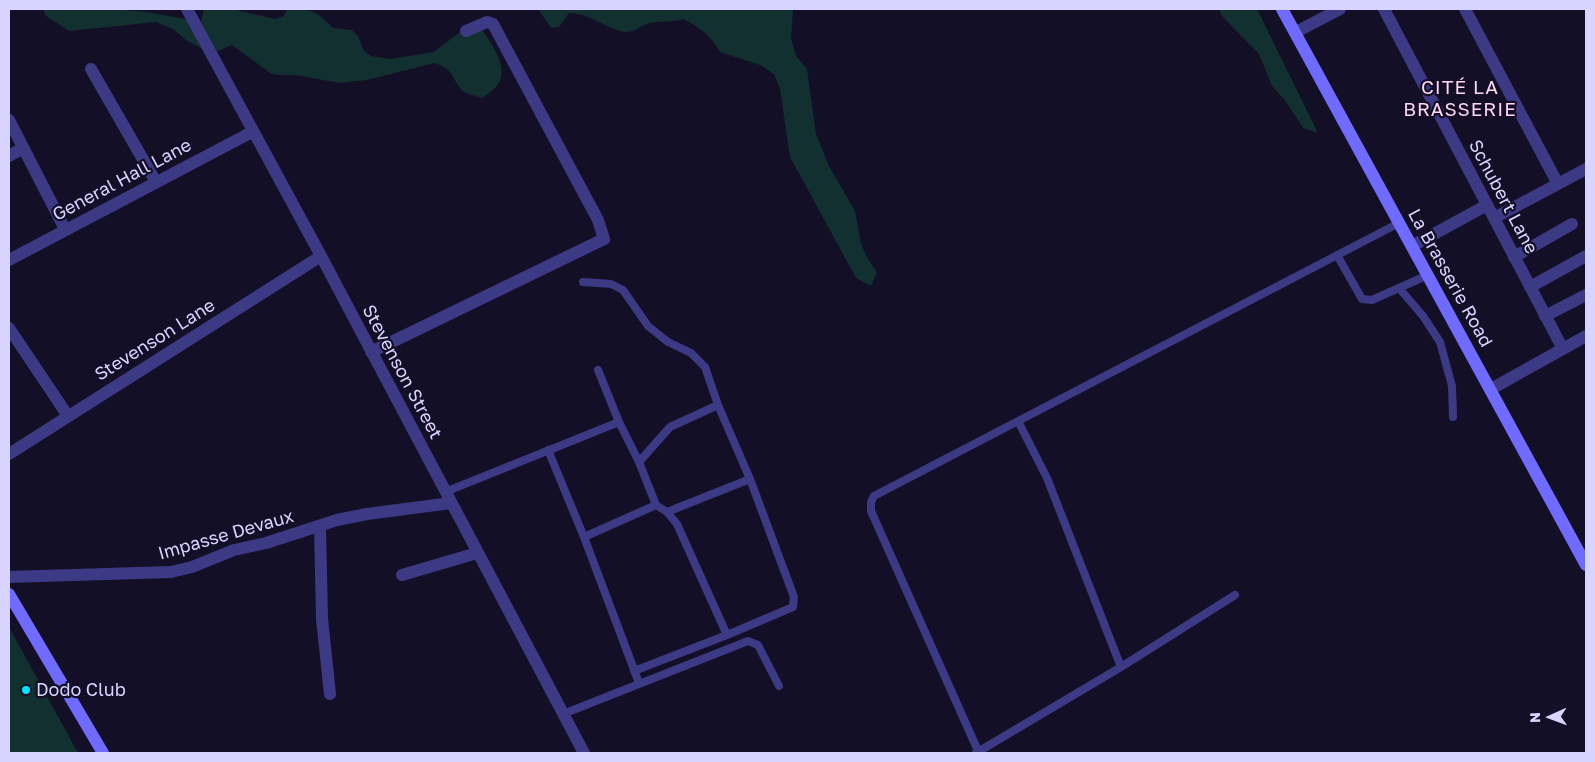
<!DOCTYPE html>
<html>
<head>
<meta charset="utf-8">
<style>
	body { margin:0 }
	#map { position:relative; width:1595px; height:762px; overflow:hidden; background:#130f26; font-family:"Golos Text",sans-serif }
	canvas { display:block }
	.frame { position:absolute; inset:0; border:10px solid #d9d4ff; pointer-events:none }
	.north { position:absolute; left:1525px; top:692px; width:50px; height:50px; -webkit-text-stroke:4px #130f26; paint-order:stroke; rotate:268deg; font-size:14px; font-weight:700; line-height:20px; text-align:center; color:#d9d4ff }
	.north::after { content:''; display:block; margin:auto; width:18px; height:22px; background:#d9d4ff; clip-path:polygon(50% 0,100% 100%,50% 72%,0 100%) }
</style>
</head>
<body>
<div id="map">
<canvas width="1595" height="762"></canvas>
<div class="frame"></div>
<div class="north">N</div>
</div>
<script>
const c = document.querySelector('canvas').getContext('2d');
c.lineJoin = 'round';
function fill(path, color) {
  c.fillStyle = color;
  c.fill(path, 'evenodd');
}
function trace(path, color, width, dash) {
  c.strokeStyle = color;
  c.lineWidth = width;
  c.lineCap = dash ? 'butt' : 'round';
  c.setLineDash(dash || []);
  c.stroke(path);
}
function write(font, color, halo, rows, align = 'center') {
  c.font = font + ' "Golos Text",sans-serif';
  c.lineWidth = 4.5;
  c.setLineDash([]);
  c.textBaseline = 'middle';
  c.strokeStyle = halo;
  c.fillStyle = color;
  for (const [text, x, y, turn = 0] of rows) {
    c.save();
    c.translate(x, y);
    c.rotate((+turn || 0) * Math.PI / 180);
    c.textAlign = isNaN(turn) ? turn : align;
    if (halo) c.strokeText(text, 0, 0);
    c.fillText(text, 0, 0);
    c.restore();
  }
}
fill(new Path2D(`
	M43,9H108L147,12L201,22L204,9H232L275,19L284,16L287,9C311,9 316,10 333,28L352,30L358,36L364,51L371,56L390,59L434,52L470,24L480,26C490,43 513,69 495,88C491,92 486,95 482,98C477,96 470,95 466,93C452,85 457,69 434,63L367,80L339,83L296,75H278L270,73L232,45L218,51L201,48L186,40L173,29L156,22L69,31L46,16Z
	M538,9H793L791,39L796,56L807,69L816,134L829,166L855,211L861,243L867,258L877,272L871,286L856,278L790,157L780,89L774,74L760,65L720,52C712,36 698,26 683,19C671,23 659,20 647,24C639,26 635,33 625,32C606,29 589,13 569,13L559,27L551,28Z
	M1219,9H1257L1318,133L1303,128L1284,99L1272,86L1259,54L1222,16Z
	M9,627L78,753H9Z`), '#12302f');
trace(new Path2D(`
	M1337,255L1362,299L1372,300L1428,275
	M583,282L611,284L623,290L648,326L668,342L691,353L705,367L718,405
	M1399,288L1423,316L1440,342L1452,386L1453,417
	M598,370L619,422L639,462L656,505L667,512L677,524L727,635
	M1018,421L1047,478L1121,667
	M548,450L584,537L639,683
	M445,492L619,422
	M667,512L750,479
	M584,537L656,505
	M634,671L727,635L793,607L794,597L750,479L718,405L670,427L639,462
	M563,714L748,641L758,645L779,686
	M976,753L1121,667L1235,595
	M979,753L871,511V502L874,496L1399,223`), '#3d3a85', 8);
trace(new Path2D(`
	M187,9L321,256L584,753
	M1384,9L1563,349
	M1465,9L1558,184
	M1296,32L1340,9
	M91,69L156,182
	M9,120L65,229
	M9,156L23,148
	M1494,218L1586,169
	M1412,246L1487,205
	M1514,257L1572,224
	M9,260L252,132
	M1530,287L1586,256
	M1545,316L1586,295
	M9,328L68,416
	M371,352L604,239L598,220L493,24L487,22L466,31
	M1491,389L1586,336
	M9,454L321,256
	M320,526L322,619L330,694
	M402,575L477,553
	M9,577L171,572L192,567L234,550L266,543L337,520L367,514L451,503`), '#3d3a85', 12);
trace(new Path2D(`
	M1282,9L1586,565
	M9,594L103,753`), '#6f6bff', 12);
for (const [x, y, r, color] of [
	[26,690,5,"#00e5ff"]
]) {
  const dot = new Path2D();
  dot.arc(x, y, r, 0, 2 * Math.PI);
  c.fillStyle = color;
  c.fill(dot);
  trace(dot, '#130f26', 2);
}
write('18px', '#d9d4ff', '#130f26', [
	["General Hall Lane",122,180,-28],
	["Schubert Lane",1503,197,62],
	["La Brasserie Road",1450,278,61],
	["Stevenson Lane",155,340,-32],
	["Stevenson Street",402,372,62],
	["Impasse Devaux",226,535,-16]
]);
write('18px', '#d9d4ff', '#130f26', [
	["Dodo Club",36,690]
], 'left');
c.letterSpacing = '1px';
write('19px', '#ffd6f0', '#130f26', [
	["CITÉ LA",1460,88],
	["BRASSERIE",1460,110]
]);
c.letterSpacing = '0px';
</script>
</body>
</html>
